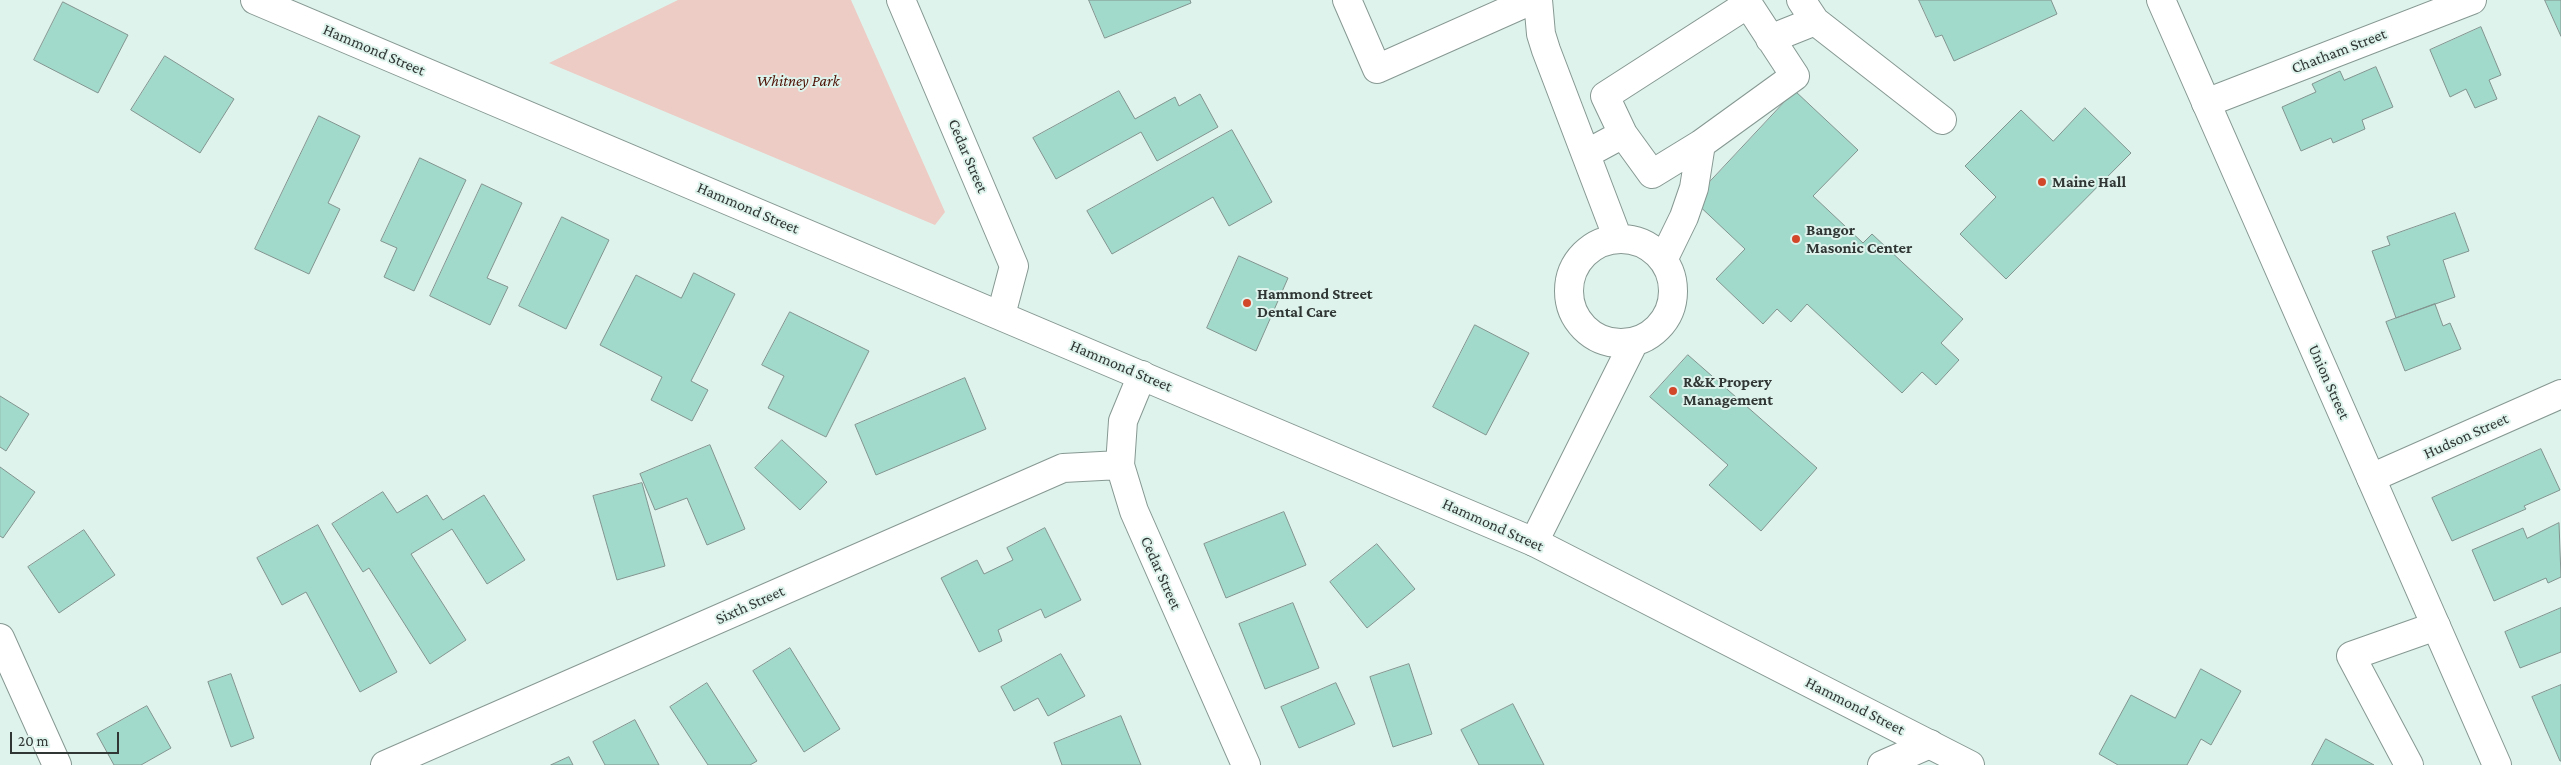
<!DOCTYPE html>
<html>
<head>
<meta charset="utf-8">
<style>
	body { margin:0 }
	#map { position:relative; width:2561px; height:765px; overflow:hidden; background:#dff3ed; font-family:"Crimson Pro",serif }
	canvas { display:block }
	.scale { position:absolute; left:10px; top:732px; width:109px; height:22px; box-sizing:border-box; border:2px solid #2f3634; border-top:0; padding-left:6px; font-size:15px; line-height:18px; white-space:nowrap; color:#2f3634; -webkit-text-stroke:4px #dff3ed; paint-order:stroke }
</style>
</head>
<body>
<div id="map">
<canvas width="2561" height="765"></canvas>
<div class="scale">20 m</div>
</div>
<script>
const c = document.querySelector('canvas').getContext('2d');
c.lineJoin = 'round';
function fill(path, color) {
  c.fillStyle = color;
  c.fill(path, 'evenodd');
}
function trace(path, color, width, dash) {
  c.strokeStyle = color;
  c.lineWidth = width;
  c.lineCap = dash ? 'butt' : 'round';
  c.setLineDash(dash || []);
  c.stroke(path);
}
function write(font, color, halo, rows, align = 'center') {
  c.font = font + ' "Crimson Pro",serif';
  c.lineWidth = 4;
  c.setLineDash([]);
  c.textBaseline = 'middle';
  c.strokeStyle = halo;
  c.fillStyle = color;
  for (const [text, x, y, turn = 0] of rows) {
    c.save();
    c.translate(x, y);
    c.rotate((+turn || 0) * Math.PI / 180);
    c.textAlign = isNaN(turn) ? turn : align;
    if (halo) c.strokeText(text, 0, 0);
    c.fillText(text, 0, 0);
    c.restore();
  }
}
fill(new Path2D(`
	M678,0H851L945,212L935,225L549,63Z`), '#ecccc4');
const building = new Path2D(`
	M1089,0H1190L1191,3L1105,38Z
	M1919,0H2051L2057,14L1954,61L1942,35L1936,37Z
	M2545,0H2561V36Z
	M63,2L128,35L98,93L34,60Z
	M2481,27L2501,75L2489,80L2497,99L2475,108L2466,89L2450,97L2430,50Z
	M165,56L234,99L200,153L131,110Z
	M2376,67L2393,107L2362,120L2365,129L2333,143L2331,138L2301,151L2282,107L2316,92L2312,84L2340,71L2344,80Z
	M1119,91L1135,119L1175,97L1179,106L1200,94L1218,127L1157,161L1141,132L1056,179L1033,138Z
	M1795,91L1858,150L1813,196L1863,243L1872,234L1963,319L1941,343L1959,360L1936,385L1922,372L1902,393L1807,304L1791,322L1777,309L1763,324L1716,279L1745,249L1693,200Z
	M2085,108L2131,153L2006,279L1960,234L1996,197L1965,166L2021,110L2053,141Z
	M319,116L360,136L328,203L340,209L309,274L255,249Z
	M1232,130L1272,202L1229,226L1213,197L1112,254L1087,211Z
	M420,158L466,180L414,291L384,277L397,248L381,241Z
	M482,184L522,203L487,278L508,287L490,325L430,296Z
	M2455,213L2469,251L2443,260L2455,297L2396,318L2372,251L2390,245L2387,237Z
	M562,217L609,240L566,329L519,306Z
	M1239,256L1288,278L1256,351L1207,328Z
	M694,273L735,294L691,381L708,390L692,421L651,400L662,377L600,345L636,275L681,298Z
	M2435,304L2443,326L2450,323L2461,349L2405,371L2386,322Z
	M790,312L869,351L826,437L768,408L784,376L762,365Z
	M1475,325L1529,353L1486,435L1433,407Z
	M1688,355L1817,468L1761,531L1709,485L1728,465L1650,397Z
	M965,378L986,429L876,475L855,425Z
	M0,396L29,414L6,451L0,447Z
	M782,440L827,482L800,510L755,468Z
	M710,445L745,529L707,545L687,498L655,510L640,474Z
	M2541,449L2560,490L2524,506L2526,509L2452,541L2432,498Z
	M0,467L35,492L3,538L0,536Z
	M642,483L665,566L617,580L593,496Z
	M383,492L397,513L427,495L443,520L484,495L525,560L487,584L452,529L411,554L466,640L430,664L369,568L363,572L332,524Z
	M1284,512L1306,565L1226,598L1204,544Z
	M2559,523L2561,577L2548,583L2546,578L2494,601L2472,550L2523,528L2527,538Z
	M318,525L397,672L360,692L306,592L282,605L257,558Z
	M1045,528L1081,600L1045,618L1041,609L998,630L1002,641L979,652L941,578L977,560L984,574L1013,560L1007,548Z
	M84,530L115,575L59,613L28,567Z
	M1377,544L1415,589L1367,628L1330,582Z
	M1293,603L1319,668L1265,689L1239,624Z
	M2561,608V652L2520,668L2505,632Z
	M790,648L840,729L804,752L753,671Z
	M1061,654L1085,696L1048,716L1038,698L1014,711L1001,687Z
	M1409,664L1432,734L1393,747L1370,677Z
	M2201,669L2241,691L2211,745L2201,739L2187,765H2118L2099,754L2131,695L2175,718Z
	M231,674L254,738L231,747L208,682Z
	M707,683L757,761L750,765H708L670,707Z
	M1336,683L1355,724L1299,748L1281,707Z
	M2561,685V761H2560L2532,697Z
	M1513,704L1544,765H1479L1461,730Z
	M147,706L171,748L141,765H114L97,734Z
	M1121,716L1141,765H1062L1054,743Z
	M635,720L659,765H605L593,742Z
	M2326,739L2374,765H2312Z
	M569,757L573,765H551Z`);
fill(building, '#a1daca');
trace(building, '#82948f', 1);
const minor = new Path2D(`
	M901,0L1014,266L1001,315
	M1347,0L1377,69L1532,0
	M1538,0L1541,34L1546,50L1618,239
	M1801,0L1815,21
	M1770,39L1815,21L1942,120
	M2206,103L2472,0
	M1586,154L1623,134L1605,96L1748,4L1795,76L1701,144L1652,174L1623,134
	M1569 291a52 52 0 1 1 104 0a52 52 0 1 1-104 0Z
	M1663,260L1684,217L1694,188L1701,144
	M1142,375L1123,421L1120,465L1134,511L1246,765
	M2371,478L2561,394
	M1534,542L1634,342
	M0,638L57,765
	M385,765L1063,468L1120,465
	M1882,765L1930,744
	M2409,765L2351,656L2436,626`);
const major = new Path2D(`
	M255,0L1534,542L1970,765
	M2161,0L2497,765`);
trace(minor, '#869892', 30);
trace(major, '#869892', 30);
trace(minor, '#fff', 28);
trace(major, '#fff', 28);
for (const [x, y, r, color] of [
	[2042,182,5,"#d24729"],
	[1796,239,5,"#d24729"],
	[1247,303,5,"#d24729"],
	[1673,391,5,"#d24729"]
]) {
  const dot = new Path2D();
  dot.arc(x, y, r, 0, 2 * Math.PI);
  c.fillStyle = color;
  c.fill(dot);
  trace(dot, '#dff3ed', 2);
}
write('16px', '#2f3634', '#dff3ed', [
	["Hammond Street",374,50,23],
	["Chatham Street",2339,51,-21],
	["Cedar Street",968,156,67],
	["Hammond Street",748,208,23],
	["Hammond Street",1121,366,23],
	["Union Street",2329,382,66],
	["Hudson Street",2466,436,-24],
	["Hammond Street",1493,525,24],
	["Cedar Street",1161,573,66],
	["Sixth Street",750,605,-24],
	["Hammond Street",1855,706,27]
]);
write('italic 16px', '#4e1205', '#dff3ed', [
	["Whitney Park",798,81]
]);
write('bold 16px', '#2f3634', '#dff3ed', [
	["Maine Hall",2052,182],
	["Bangor",1806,230],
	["Masonic Center",1806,248],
	["Hammond Street",1257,294],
	["Dental Care",1257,312],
	["R&K Propery",1683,382],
	["Management",1683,400]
], 'left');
</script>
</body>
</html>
